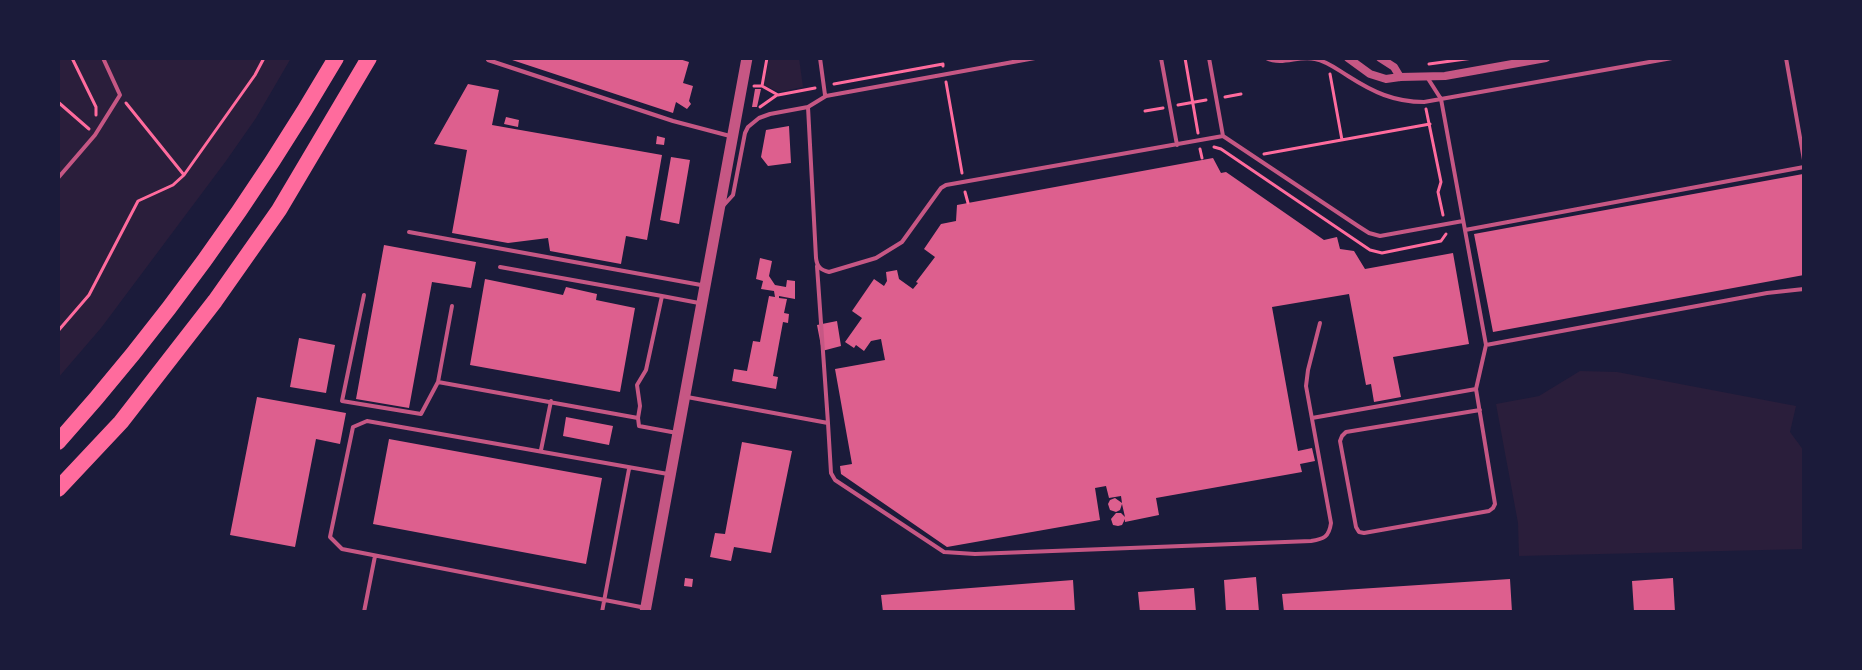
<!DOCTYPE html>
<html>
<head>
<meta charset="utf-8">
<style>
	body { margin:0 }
	#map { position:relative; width:1862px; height:670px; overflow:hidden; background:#1b1b3a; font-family:"Roboto Serif",serif }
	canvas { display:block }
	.frame { position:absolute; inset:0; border:60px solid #1b1b3a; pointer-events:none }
</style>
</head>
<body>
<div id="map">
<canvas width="1862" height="670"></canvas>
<div class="frame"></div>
</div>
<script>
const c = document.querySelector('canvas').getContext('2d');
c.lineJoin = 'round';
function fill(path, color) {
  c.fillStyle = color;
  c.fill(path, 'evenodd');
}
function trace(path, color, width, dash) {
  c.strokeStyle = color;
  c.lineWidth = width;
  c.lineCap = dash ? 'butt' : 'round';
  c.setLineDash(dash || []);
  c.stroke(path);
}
fill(new Path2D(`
	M58,58H291L256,118L226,161L101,328L58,378Z
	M769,58H799L803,87L779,92L764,85Z
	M1580,371L1617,372L1796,406L1790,432L1804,451V549L1519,556L1518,523L1496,404L1539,396Z`), '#2a1e3b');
fill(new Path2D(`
	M506,58H676L689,62L683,83L693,86L689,101L691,104L687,109L676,102L673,113Z
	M468,84L499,90L492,125L662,155L647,240L626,236L621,264L550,251L548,238L508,243L452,233L467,150L434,144Z
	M755,89H761L757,107H752Z
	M506,117L519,120L518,127L504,124Z
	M789,126L791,163L768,166L761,157L766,130Z
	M657,136L665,138L664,145L656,144Z
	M671,157L690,160L679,224L660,220Z
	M1213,158L1221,173L1226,172L1324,240L1337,237L1340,249L1354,251L1365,269L1453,253L1469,344L1393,357L1401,397L1374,402L1371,384L1366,385L1349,294L1272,307L1298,451L1312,448L1315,461L1300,464L1302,472L1156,498L1159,515L1125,522V519L1122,525L1118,526L1113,525L1111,519L1116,513H1121L1125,517L1122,504L1120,510L1116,512L1110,510L1108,504L1110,500L1115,498L1122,503L1121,496L1109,498L1106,486L1095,488L1100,520L947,547L841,474L840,466L852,464L835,369L885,360L881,339L871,341L864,351L856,345L854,348L845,342L862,318L852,311L874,279L884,286L887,281L886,272L897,270L899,279L913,289L918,283L916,282L935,257L924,249L941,224L956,221L957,205Z
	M1803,174L1804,275L1493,332L1474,234Z
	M384,245L476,262L471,288L432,282L409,408L356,399Z
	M760,258L772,261L769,276L775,285L786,287L787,280L795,281V299L779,296V298L787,299L784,313L789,314L788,323L783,322L773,376L778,377L776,389L732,381L734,369L747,371L753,341L760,342L769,296L775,297L774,291L761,289L763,281L756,279Z
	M485,279L563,295L566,287L597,294L596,300L635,308L620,392L470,365Z
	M837,321L841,346L822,351L817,325Z
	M299,338L335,345L326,393L290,387Z
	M257,397L346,413L340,444L316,439L295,547L230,535Z
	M566,417L613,426L609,445L563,436Z
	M389,439L602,478L586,564L373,524Z
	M742,442L792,451L771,553L734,547L731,561L710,557L715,533L725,534Z
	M1256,577L1259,612H1226L1224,580Z
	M685,578L693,579L692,587L684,586Z
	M1673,578L1675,612H1634L1632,581Z
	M1510,579L1512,612H1284L1282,594Z
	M1073,580L1075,612H883L881,595Z
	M1194,588L1196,612H1140L1138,592Z`), '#dd5f8e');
trace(new Path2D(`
	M72,58L96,107V115
	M1185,58L1198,133
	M1429,64L1473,58
	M1330,74L1342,140
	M946,82L962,173
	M834,84L943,64V66
	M754,86H762L767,58
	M762,86L778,95L815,88
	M1225,97L1241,94
	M58,102L89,129
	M126,103L184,175
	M1178,105L1206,100
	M760,107L777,95
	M1426,109L1441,182L1438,192L1443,215
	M1145,111L1163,108
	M1214,147L1221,149L1370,250L1382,253L1441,241L1446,234
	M1200,149L1202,158
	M1264,154L1430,124
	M965,192L968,203
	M58,331L89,295L138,201L173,185L184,175L255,75L264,58`), '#ff6b9d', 3);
trace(new Path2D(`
	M489,58L488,60L673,121L730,136
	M820,58L825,95
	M1161,58L1177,145
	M1209,58L1223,136
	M1266,58C1283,66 1298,55 1315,59C1327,61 1338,70 1348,76C1373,92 1394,102 1424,102L1672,58
	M1786,58L1804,160
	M808,107L816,258C817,267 821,270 829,272L876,258L902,242L941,188L946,185L1223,136L1358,226L1369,233L1380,236L1463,221
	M58,178L95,135L120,95L103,58
	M723,206L733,195L745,133L748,127L759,118L770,114L808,107L826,96L1035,58
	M1465,230L1804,167
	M409,232L701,285
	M817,266L828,423
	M500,267L662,296
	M364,295L342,401L421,414L438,382
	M452,306L438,382L638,418
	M1486,345L1767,293L1804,289
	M1476,389L1495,504L1493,508L1489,511L1364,533L1359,532L1356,527L1340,441L1342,436L1346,432L1480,410
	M687,397L828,423L831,473L835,480L944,552L975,554L1311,541C1324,539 1329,537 1331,523L1306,386L1308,370L1320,323
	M1312,418L1476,389L1486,345L1441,99L1427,77
	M677,433L639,426L638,418L640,406L637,385L646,370L662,296L699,303
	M541,450L551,401
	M646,608L342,549L330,537L353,427L367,421L668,474
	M364,612L375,556
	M602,612L629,469`), '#c65784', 4);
trace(new Path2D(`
	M1348,58L1370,74L1386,79L1400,77L1445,76L1546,58
	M1380,58L1394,67L1400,77`), '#c65784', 8);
trace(new Path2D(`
	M645,612L747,58`), '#c65784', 11);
trace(new Path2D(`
	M58,442C164,324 256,195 336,58
	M58,489L121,422L215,301L279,210L369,58`), '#ff6b9d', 16);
</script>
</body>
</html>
